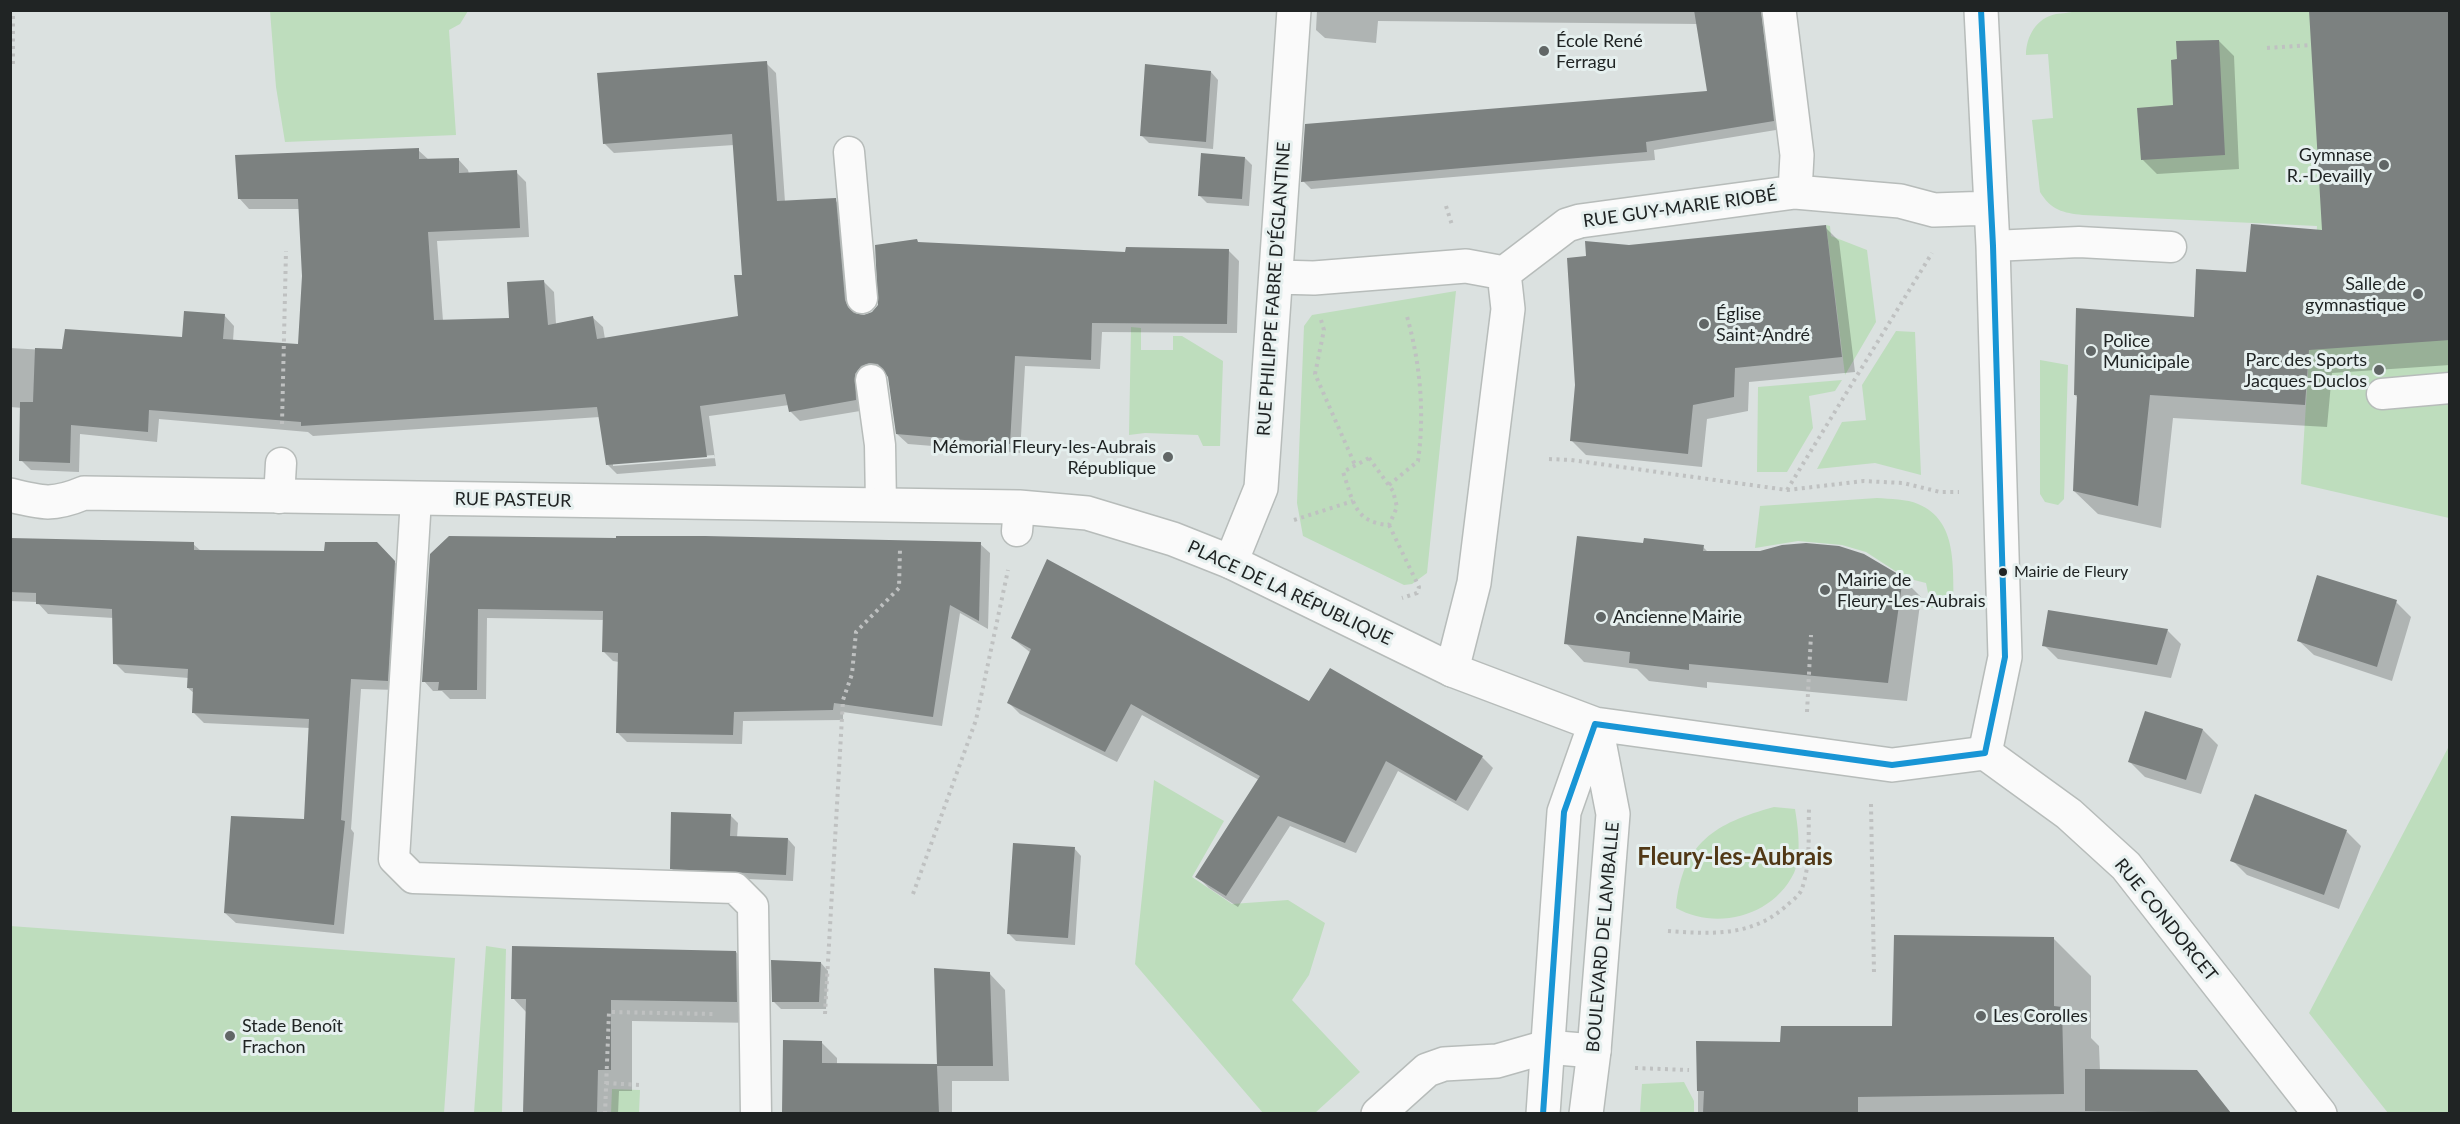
<!DOCTYPE html>
<html>
<head>
<meta charset="utf-8">
<style>
	body { margin:0 }
	#map { position:relative; width:2460px; height:1124px; overflow:hidden; background:#dbe1e0; font-family:Lato,sans-serif }
	canvas { display:block }
	.frame { position:absolute; inset:0; border:12px solid #202424; pointer-events:none }
</style>
</head>
<body>
<div id="map">
<canvas width="2460" height="1124"></canvas>
<div class="frame"></div>
</div>
<script>
const c = document.querySelector('canvas').getContext('2d');
c.lineJoin = 'round';
function fill(path, color) {
  c.fillStyle = color;
  c.fill(path, 'evenodd');
}
function trace(path, color, width, dash) {
  c.strokeStyle = color;
  c.lineWidth = width;
  c.lineCap = dash ? 'butt' : 'round';
  c.setLineDash(dash || []);
  c.stroke(path);
}
function write(font, color, halo, rows, align = 'center') {
  c.font = font + ' Lato,sans-serif';
  c.lineWidth = 6;
  c.setLineDash([]);
  c.textBaseline = 'middle';
  c.strokeStyle = halo;
  c.fillStyle = color;
  for (const [text, x, y, turn = 0] of rows) {
    c.save();
    c.translate(x, y);
    c.rotate((+turn || 0) * Math.PI / 180);
    c.textAlign = isNaN(turn) ? turn : align;
    if (halo) c.strokeText(text, 0, 0);
    c.fillText(text, 0, 0);
    c.restore();
  }
}
fill(new Path2D(`
	M270,11H468L460,24L449,30L456,135L285,142L276,87Z
	M2075,11H2449V518L2301,484L2317,226L2083,215C2063,213 2051,210 2040,192L2032,120L2053,118L2048,54L2026,55C2026,37 2036,18 2056,14C2062,13 2070,13 2075,11Z
	M1826,225L1830,226L1831,236L1867,250L1876,322L1845,375Z
	M1456,291L1427,573L1412,584L1404,585L1303,536L1297,503L1304,326L1312,315Z
	M1131,327L1141,328V350H1173V336H1182L1223,361L1220,446H1203L1198,435L1145,433L1129,435Z
	M1896,331L1915,332L1921,475L1875,463L1817,469L1842,422L1866,420L1862,385Z
	M2040,360L2068,365L2064,499L2058,505L2045,502L2040,494Z
	M1842,380L1835,391L1809,396L1813,428L1787,472H1757L1758,387Z
	M1877,498C1890,499 1907,499 1918,504C1959,521 1952,569 1954,606L1931,608L1926,583L1906,578L1866,552L1842,545L1798,541L1755,548L1760,506Z
	M2449,746V1113H2388L2309,1013Z
	M1154,780L1224,821L1192,877L1232,904L1288,900L1325,923L1309,975L1292,1000L1360,1072L1315,1113H1263L1135,964Z
	M1774,807L1795,809C1798,827 1802,856 1794,873C1773,916 1717,931 1676,908C1682,843 1715,823 1774,807Z
	M10,926L455,958L444,1113H11Z
	M486,946L506,949L502,1113H474Z
	M1684,1082L1694,1101V1113H1640L1642,1084Z
	M612,1089L640,1090L639,1113H611Z`), '#beddbd');
fill(new Path2D(`
	M1317,10H1771L1782,129L1654,150L1655,160L1311,189L1303,181L1709,92L1698,24L1378,21L1376,43L1325,38L1316,30Z
	M2450,10V365L2332,373L2327,427L2173,418L2161,528L2098,514L2074,491L2078,398L2075,395L2195,319L2247,274L2324,232Z
	M2219,41L2234,56L2239,169L2157,174L2142,159Z
	M766,63L776,73L785,202L835,200L845,210L856,315L872,314L920,244L1126,254L1229,251L1239,261L1237,333L1102,332L1100,369L1025,366L1020,453L908,444L897,434L889,376L880,372L866,410L800,421L790,411L789,405L709,416L716,466L617,474L607,464L600,417L313,436L308,432L159,419L157,442L80,434L79,472L31,470L21,460L23,408L10,407V348L63,351L184,339L224,315L234,326L233,341L300,346L303,276L300,209H249L239,198L418,150L429,160L458,159L468,170L469,174L516,172L526,182L529,237L437,241L443,321L510,320L544,282L554,292L556,324L592,317L603,327L605,339L740,318L744,276L734,145L614,153L604,143ZM714,455L715,458L613,466V463Z
	M1211,72L1218,80L1213,149L1149,143L1141,135Z
	M1245,158L1252,165L1249,206L1207,203L1199,195Z
	M1825,227L1839,241L1855,372L1749,382L1748,411L1707,419L1702,467L1586,455L1572,441L1588,257L1629,246Z
	M10,540L193,544L201,551L387,554L405,573L397,690L361,689L351,829L354,833L344,934L236,923L225,913L305,820L310,728L204,723L193,712L195,694L188,688L189,678L125,673L115,663L114,618L48,614L37,602L10,601Z
	M980,544L990,553L988,629L960,613L942,726L843,712V720L743,721L742,744L627,742L617,732L619,662L613,661L604,652V620L487,618L486,699H450L442,691H433L424,681L431,555Z
	M1645,545L1703,547L1709,553L1902,578L1921,597L1907,701L1707,682V688L1649,681L1637,669L1584,662L1566,643Z
	M2396,602L2411,617L2392,681L2314,655L2298,640Z
	M2167,630L2181,644L2171,678L2058,659L2044,645Z
	M1012,638L1310,703L1482,757L1493,768L1468,811L1398,771L1356,853L1290,826L1238,907L1209,888L1197,876L1259,780L1142,715L1117,762L1020,714L1008,702L1031,653Z
	M2203,730L2218,745L2201,794L2145,777L2130,762Z
	M730,815L738,823L737,838L788,839L795,847L793,881L679,876L671,868Z
	M2346,831L2361,846L2339,909L2247,875L2232,860Z
	M1074,848L1081,856L1075,945L1016,941L1008,933Z
	M2054,939L2091,976V1038L2099,1046L2100,1071L2197,1072L2231,1114H1698V1043L1781,1044L1894,1027Z
	M736,952L757,974L758,1023L632,1021V1091H619L618,1114H525L527,1013L513,998Z
	M821,963L828,971L826,1009H781L773,1001Z
	M990,974L1005,990L1009,1081H952V1114H783L784,1041L821,1042L837,1058V1064L938,1065Z`), '#0003');
fill(new Path2D(`
	M1694,10H1761L1774,121L1646,142L1647,152L1301,182L1305,124L1707,91Z
	M2309,10H2450V340L2309,350L2305,405L2150,395L2138,506L2073,491L2077,395H2074L2076,308L2194,317L2196,269L2246,272L2251,224L2322,230Z
	M2219,40L2225,155L2141,160L2137,108L2173,105L2171,60L2177,59L2176,41Z
	M767,61L777,201L836,198L845,300L848,307L854,313L864,315L872,312L878,305L875,245L917,239L918,242L1125,252L1126,247L1229,249L1227,324L1092,323L1091,360L1015,356L1010,444L896,434L888,377L878,364L869,363L861,366L855,374L856,400L789,412L785,394L700,406L707,457L606,465L597,407L301,426V422L149,410L148,432L71,425L70,463L19,461L20,402H33L35,348L62,349L65,329L182,337L184,311L225,314L223,339L298,344L302,276L298,199H238L235,155L419,148V159L459,158V173L517,170L520,228L428,232L434,320L509,318L507,282L544,280L548,325L593,316L597,339L738,316L734,275H742L732,134L603,144L597,73Z
	M1145,64L1211,71L1206,142L1140,136Z
	M1201,153L1245,157L1242,199L1198,196Z
	M1826,225L1842,357L1735,368L1734,397L1693,405L1688,454L1570,441L1575,385L1567,258L1586,256L1585,241L1629,245Z
	M449,536L616,538V536H705L981,542L979,621L950,605L933,717L834,703L833,710L734,712L733,735L616,733L618,653L602,652L603,611L478,609L477,690H438L439,682H422L430,554Z
	M1577,536L1643,543L1644,538L1704,545L1703,551H1760L1782,545L1806,543L1839,546L1864,554L1903,577L1888,683L1689,664V670L1629,663L1630,652L1564,644Z
	M10,538L194,542V550L324,551L325,542H377L395,561L388,681L351,679L341,820L345,821L334,925L224,913L231,816L304,819L309,719L192,713L193,688H187L188,669L113,664L112,609L36,604V593L10,592Z
	M1047,559L1309,701L1330,668L1483,756L1456,801L1386,761L1345,843L1278,816L1226,896L1195,877L1260,776L1131,704L1105,752L1007,703L1031,649L1011,638Z
	M2317,575L2397,600L2377,667L2297,641Z
	M2048,610L2168,629L2157,665L2042,646Z
	M2145,711L2203,729L2186,780L2128,762Z
	M2255,794L2347,830L2324,895L2230,861Z
	M671,812L731,814L730,836L788,838L786,875L670,869Z
	M1013,843L1075,847L1068,938L1007,934Z
	M1894,935L2054,937V1006L2062,1007L2064,1094L1858,1097V1113H1703L1704,1091H1697L1696,1041L1780,1042L1781,1026H1892Z
	M512,946L736,951L737,1002L611,1000V1070H598L597,1113H523L526,999H511Z
	M771,960L821,962L819,1002H772Z
	M934,968L990,972L993,1066H937L939,1113H782L783,1040L822,1041V1063L937,1064Z
	M2085,1069L2197,1070L2231,1113L2085,1111Z`), '#7c8180');
const lane = new Path2D(`
	M849,152L862,298
	M1993,246L2079,242L2171,247
	M871,380L880,445L881,505
	M2382,394L2450,388
	M279,498L281,463
	M416,499L394,859L413,878L735,888L753,906L756,1114
	M1017,531L1019,507`);
const street = new Path2D(`
	M1779,10L1797,155L1795,192
	M1981,10L1993,246L2005,657L1985,753
	M1277,277L1314,278L1466,266L1504,273L1567,225L1580,221L1795,192L1900,201L1934,210L1991,208
	M1231,562L1261,488L1294,10
	M1452,670L1474,583L1508,309L1504,273
	M1378,1114L1427,1070L1444,1064L1497,1061L1546,1047L1594,1051`);
const secondary = new Path2D(`
	M10,495C42,503 53,506 84,493L1019,507L1087,513L1173,539L1231,562L1452,670L1595,724L1892,765L1985,753L2069,814L2126,866L2320,1114
	M1543,1114L1564,812L1595,724
	M1586,1114L1594,1051L1613,814L1596,726`);
trace(lane, '#b7bcba', 33);
trace(street, '#b7bcba', 36);
trace(secondary, '#b7bcba', 36);
trace(new Path2D(`
	M2267,48L2311,45
	M13,64V10
	M1446,206L1452,225
	M1321,320L1324,330L1315,374L1355,465
	M282,424L286,251
	M1369,458L1393,491L1397,507L1389,525C1354,523 1353,500 1343,472Z
	M1549,459L1571,460L1787,490L1864,481L1903,483L1940,492H1959
	M1389,485L1418,461C1425,411 1420,361 1406,313
	M1787,490L1932,253
	M1294,520L1353,501
	M1389,525L1419,587L1417,593L1402,598
	M1807,712L1811,635
	M1871,804L1874,973
	M913,894L976,720L1008,570
	M1668,931C1710,934 1751,937 1785,907C1790,902 1798,897 1801,891C1811,866 1808,836 1809,809
	M825,1014L843,700L852,674L856,632L899,588L900,549
	M1635,1068L1689,1070
	M606,1083L640,1085
	M605,1114L609,1012L714,1014`), '#bfc1c1', 4, [3, 4.5]);
trace(lane, '#fafafa', 30);
trace(street, '#fafafa', 33);
trace(secondary, '#fafafa', 33);
trace(new Path2D(`
	M1981,10L1993,246L2005,657L1985,753
	M1595,724L1892,765L1985,753
	M1543,1114L1564,812L1595,724`), '#1895d5', 6);
for (const [x, y, r, color] of [
	[1544,51,6,"#616666"],
	[2384,165,6,"#616666"],
	[2418,294,6,"#616666"],
	[1704,324,6,"#616666"],
	[2091,351,6,"#616666"],
	[2379,370,6,"#616666"],
	[1168,457,6,"#616666"],
	[2003,572,5,"#202424"],
	[1825,590,6,"#616666"],
	[1601,617,6,"#616666"],
	[1981,1016,6,"#616666"],
	[230,1036,6,"#616666"]
]) {
  const dot = new Path2D();
  dot.arc(x, y, r, 0, 2 * Math.PI);
  c.fillStyle = color;
  c.fill(dot);
  trace(dot, '#e6f0ef', 2);
}
write('16px', '#202424', '#e6f0ef', [
	["Mairie de Fleury",2014,572]
], 'left');
write('18px', '#202424', '#e6f0ef', [
	["École René",1556,41],
	["Ferragu",1556,62],
	["Gymnase",2372,155,"right"],
	["R.-Devailly",2372,176,"right"],
	["Salle de",2406,284,"right"],
	["gymnastique",2406,305,"right"],
	["Église",1716,314],
	["Saint-André",1716,335],
	["Police",2103,341],
	["Municipale",2103,362],
	["Parc des Sports",2367,360,"right"],
	["Jacques-Duclos",2367,381,"right"],
	["Mémorial Fleury-les-Aubrais",1156,447,"right"],
	["République",1156,468,"right"],
	["Mairie de",1837,580],
	["Fleury-Les-Aubrais",1837,601],
	["Ancienne Mairie",1613,617],
	["Les Corolles",1993,1016],
	["Stade Benoît",242,1026],
	["Frachon",242,1047]
], 'left');
write('18px', '#202424', '#e6f0ef', [
	["RUE GUY-MARIE RIOBÉ",1680,208,-8],
	["RUE PHILIPPE FABRE D'ÉGLANTINE",1274,289,-86],
	["RUE PASTEUR",513,500,1],
	["PLACE DE LA RÉPUBLIQUE",1290,593,25],
	["RUE CONDORCET",2166,920,51],
	["BOULEVARD DE LAMBALLE",1603,937,-85]
]);
write('bold 24px', '#513816', '#e6f0ef', [
	["Fleury-les-Aubrais",1735,857]
]);
</script>
</body>
</html>
